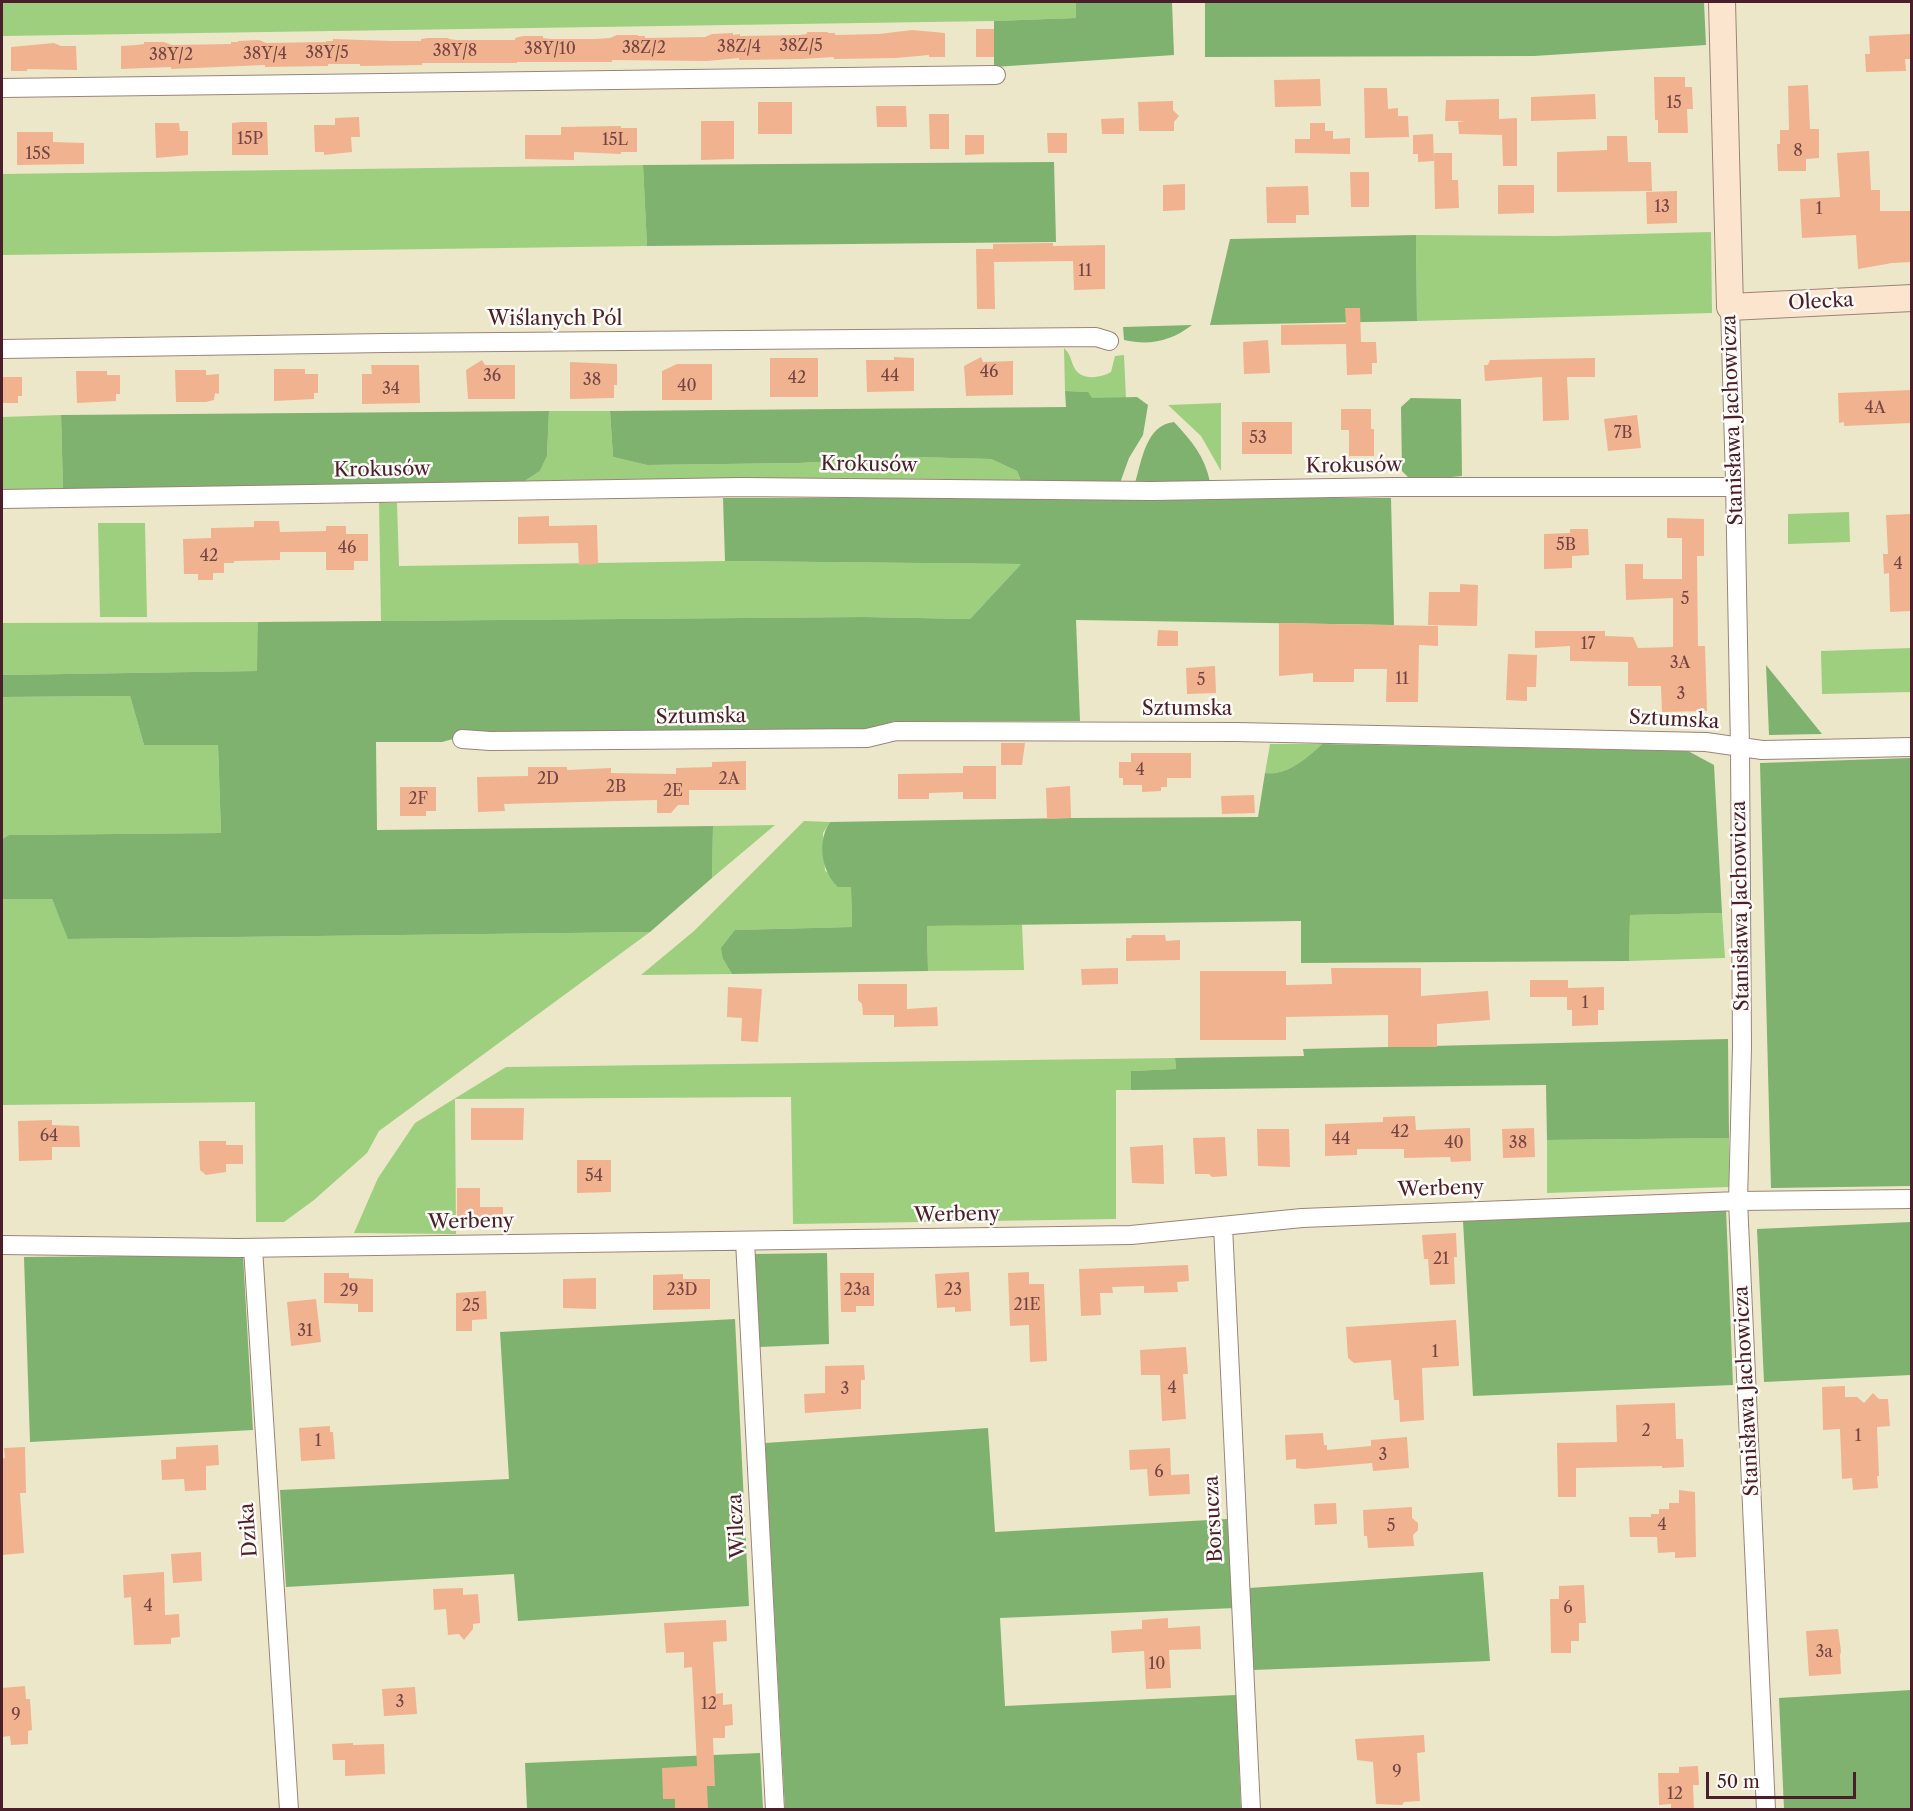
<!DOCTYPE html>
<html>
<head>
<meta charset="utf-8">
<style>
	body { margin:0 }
	#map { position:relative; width:1913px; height:1811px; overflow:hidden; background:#ede7c9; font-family:"Libre Caslon Text",serif }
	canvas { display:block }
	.frame { position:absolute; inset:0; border:3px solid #4a1f2b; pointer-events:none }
	.scale { position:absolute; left:1706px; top:1772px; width:150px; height:27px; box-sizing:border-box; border:3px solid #4a1f2b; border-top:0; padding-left:8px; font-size:18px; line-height:21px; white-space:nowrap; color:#4a1f2b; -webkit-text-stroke:4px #fdfcf7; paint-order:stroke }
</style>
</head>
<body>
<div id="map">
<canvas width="1913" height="1811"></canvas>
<div class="frame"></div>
<div class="scale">50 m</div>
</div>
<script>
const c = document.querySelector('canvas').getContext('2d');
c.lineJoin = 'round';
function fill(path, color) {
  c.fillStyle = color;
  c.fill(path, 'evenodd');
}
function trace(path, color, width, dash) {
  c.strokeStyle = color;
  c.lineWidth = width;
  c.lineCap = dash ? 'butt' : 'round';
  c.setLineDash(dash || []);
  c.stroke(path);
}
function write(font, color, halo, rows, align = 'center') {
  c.font = font + ' "Libre Caslon Text",serif';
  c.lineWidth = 5;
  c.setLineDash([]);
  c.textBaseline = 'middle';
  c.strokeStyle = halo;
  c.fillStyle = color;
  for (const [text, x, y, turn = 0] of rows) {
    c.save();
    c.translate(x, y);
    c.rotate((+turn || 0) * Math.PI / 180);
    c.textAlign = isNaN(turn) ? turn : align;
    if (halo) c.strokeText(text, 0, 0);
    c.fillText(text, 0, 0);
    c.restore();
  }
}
fill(new Path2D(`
	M2,2H1076V18L994,21L2,36Z
	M643,165L647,246L2,255V174Z
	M1711,232L1712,313L1417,321L1416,235L1555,236Z
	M1064,348C1070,354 1070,357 1073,365C1079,381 1098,379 1111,372L1115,356L1124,355L1126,398H1091L1087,392L1065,391Z
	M1221,403V471L1201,436L1168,405Z
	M549,411H610L613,457L647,465L798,463L914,457L991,459L1017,471L1022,483L520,484L540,471L547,456Z
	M61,415L63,490L2,491V417Z
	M379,502L397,503L399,566L725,561L1021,564L970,619L864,617L381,621Z
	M1849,512L1850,542L1788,544V514Z
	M98,523H145L147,617H100Z
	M258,622V671L2,675V623Z
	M1911,648V692L1822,694L1821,651Z
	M130,696L144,745H218L221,833L9,835L2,839V697Z
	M1270,744H1322C1307,758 1287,776 1265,773Z
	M804,821L830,822L823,833L825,871L851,886L852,927L735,930L723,959L732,974L641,975L694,931Z
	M775,825L712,878L713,826Z
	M2,899H52L69,939L650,932L379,1131L367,1153L314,1200L284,1222H256L255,1102L2,1105Z
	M1722,913L1725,958L1629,961L1630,915Z
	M1022,924L1024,970L928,971L927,926Z
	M1175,1058L1176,1069L1131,1071V1090H1116V1219L793,1224L791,1097L455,1099L456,1234L354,1233L378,1178L415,1123L506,1067Z
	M1729,1138V1187L1547,1193V1140Z`), '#9dcf7f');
fill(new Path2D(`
	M1076,2H1172L1174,55L994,67V21L1076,18Z
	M1205,2H1704L1706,45L1534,56L1205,57Z
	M1054,162L1056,242L647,246L643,165Z
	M1416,235L1417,321L1210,325L1230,239Z
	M1192,325C1171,341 1150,346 1124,340L1123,327Z
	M1065,391L1088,392L1092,398L1137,397L1148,405L1143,435L1129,458L1120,483H1022L1017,471L991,459L914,457L798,463L647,465L613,457L610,411L1066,407Z
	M1411,398L1461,399L1462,476L1412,481L1402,471L1401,407Z
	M549,411L547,456L540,471L520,484L63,490L61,415Z
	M1174,422C1192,441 1205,457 1210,482L1135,483C1142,460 1146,425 1174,422Z
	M723,498H1391L1394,625L1076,620L1080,721H895L861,731L479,732L442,742H376L377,830L713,826L712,878L650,932L68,939L52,899H2V839L9,835L221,833L218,745H144L130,696L2,697V675L257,671L258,622L864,617L970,619L1021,564L725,561Z
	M1766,665L1822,734L1769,735Z
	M1322,744L1688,751L1714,765L1722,913L1630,915L1629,961L1301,963V921L927,926L928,971L732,974L723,959L721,948L735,930L852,927L851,887H838C821,871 817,841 830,822L1071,818L1258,817L1265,773C1287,776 1307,758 1322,744Z
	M1911,758V1186L1771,1188L1760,763Z
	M1728,1039L1729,1138L1547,1140L1546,1085L1131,1090V1071L1176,1069L1175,1058L1304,1056L1303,1049Z
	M1726,1208L1733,1385L1473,1396L1463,1221Z
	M1911,1222V1375L1764,1382L1757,1229Z
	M827,1253L829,1344L759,1347L752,1254Z
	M243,1255L253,1430L30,1442L24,1257Z
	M735,1319L749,1606L518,1621L514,1574L286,1587L280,1490L509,1479L500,1332Z
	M988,1428L995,1532L1227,1519L1235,1608L1000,1618L1005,1706L1236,1695L1241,1809H785L765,1443Z
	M1483,1572L1490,1661L1253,1670L1249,1588Z
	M1911,1690V1809H1784L1779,1698Z
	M760,1753L763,1809H527L525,1763Z`), '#7eb26e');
fill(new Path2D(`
	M976,29H994V57H976Z
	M912,30L945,33V57H929V55L896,58L834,59V57L801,59L739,60V58L707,61L612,60V62H517V63H422V65L360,66V64H328V66L265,67V65L171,69V67L121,69V46L136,45L144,44V42H164L172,45L231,44V42H238V41L259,40L266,43L326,42V41H333V39L391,41H421V39L428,38H448L449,39L456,40H515V38L523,36H543V38L551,39H595L610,38L617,35H638V36H645V38L705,37L712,34L733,33V35L740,34V36L800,35L807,34V32H828V33H835V35L879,34Z
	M1911,34V59H1905L1906,71L1866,72L1865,54H1870L1869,36Z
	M54,43L61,46H76L77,70L27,69V71H11V47Z
	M1654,77H1685V87H1692L1693,109H1687L1688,133H1658V120H1655Z
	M1320,79L1321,106L1275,107L1274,80Z
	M1808,85L1810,129H1819V158L1806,159V171H1778L1777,144H1780V130H1789L1788,86Z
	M1364,88H1387L1388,109L1398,108V116H1408L1409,137L1365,138Z
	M1595,94L1596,119L1531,121V97Z
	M1499,99V119L1517,118V166H1503L1502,135L1459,134L1458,122L1465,121H1445L1446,100Z
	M1173,101V110L1179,116L1174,122V131H1139L1138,102Z
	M758,102H792V134H758Z
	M876,106H906L907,127H877Z
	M929,114H949V149H930Z
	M359,117L360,137H351L352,152L324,155V152H315L314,125H335V118Z
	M1124,118V134H1102L1101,119Z
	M701,121H734V159L701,160Z
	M242,122H267L268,155H232V123Z
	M155,123H179L180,131H188V155L156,158Z
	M1310,123H1325V131H1333V139L1350,138V154L1295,153V139H1310Z
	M621,126V128H637V152H621V154L574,152V160L525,159V135H561V127Z
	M17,132H53V142L84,143V164L17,165Z
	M1047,133H1067V153H1048Z
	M1433,134L1434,161L1418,162V154H1413V135Z
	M965,135H984V154L965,155Z
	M1607,136H1627L1628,162H1651L1652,191L1557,192V152L1607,150Z
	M1869,151L1871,190H1880V211H1911V262L1892,263L1858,269L1856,235L1802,238L1800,199L1840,197L1837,153Z
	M1434,153H1452V180H1458L1459,208L1435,209Z
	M1350,172H1369V207H1351Z
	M1185,184V210L1163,211V185Z
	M1498,185H1534V213L1498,214Z
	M1308,186L1309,215H1296V223H1267L1266,187Z
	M1677,191V223L1647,224L1646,192Z
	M1053,243V246L1105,245V289L1074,290L1073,261L994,262L995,309H977L976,249H993V244Z
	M1345,308H1360L1361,342H1376L1377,363H1372V374L1347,375L1346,344L1281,345V325L1346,324Z
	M1268,340L1270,373L1244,374L1243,342Z
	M894,357L914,358V391L867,392L866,360H894Z
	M981,357L983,362L1013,361V395L966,396L964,366Z
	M770,358H818V397H770Z
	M1595,358V377H1567L1569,420L1543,421L1542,377L1485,381L1484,365H1488L1490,360Z
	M482,360L485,365H515V399H468L466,370Z
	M570,362L617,364V385H614V398L570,399Z
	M677,364H712V400H662V371Z
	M371,365H419L420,403L362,404V374H372Z
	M274,369H305V374H318V393H314V399L274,401Z
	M175,370H206V375L219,374V394L215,393L214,400L206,402H176Z
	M76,371H107V375H120V394H116V401L77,403Z
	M2,377H22V396H18V403H2Z
	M1911,390V423L1844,426V422L1839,423L1838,393Z
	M1341,409H1371V429H1374V456H1349V430H1341Z
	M1637,415L1641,448L1608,451L1604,419Z
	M1242,422H1292V454H1242Z
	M1911,514V611L1890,612L1889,573L1884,574L1883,554H1888L1886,515Z
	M549,516V526L597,525L598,564L579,565L578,543L518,544V517Z
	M1667,518L1704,519V556H1697L1698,646H1705L1707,711L1662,712L1661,686H1628V662L1570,661V646L1535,648V631H1605V636L1633,637L1638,648L1673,647V598L1626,600L1625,564H1643V579H1682V538H1667Z
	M254,521H279L280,532L326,531V526H346V534H368V561H354V570H326V552H280V560L234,561V563H224V573H213V580H198V574H184L183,539L211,538V528L254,527Z
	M1570,529H1588L1589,555L1572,556V568L1544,569V534L1570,533Z
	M1460,584L1478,585L1477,626L1428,625L1429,592H1460Z
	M1279,623L1438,626V646L1419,645L1418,702H1386L1387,669H1354V682H1313V673L1279,676Z
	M1158,630L1178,631V646H1157Z
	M1508,654L1537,655L1536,687H1527V701L1506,700Z
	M1215,666L1216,693L1187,694L1186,668Z
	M1001,743H1025L1022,765H1001Z
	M1131,753H1191V778H1167V787H1161V791L1142,792V785H1123V778H1119V762H1131Z
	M746,761V790H689V805H678L671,813H657V800L504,804L505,811L478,812L477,777L528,776V767H567V770L611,768V773L676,774V768L712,767V762Z
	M963,766H996V799H963V792L929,793V799H898V774L963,773Z
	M1070,786L1071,818L1047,819L1046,788Z
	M400,787H436V811H426V816H400Z
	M1254,795L1255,813L1222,814L1221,796Z
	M1132,935H1165L1166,941L1180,940V960L1126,961V938H1131Z
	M1118,968V984L1082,985L1081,969Z
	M1331,968H1421V996L1488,991L1490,1020L1437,1024V1047H1388V1015L1286,1017V1040H1200V971H1286V985L1332,984Z
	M1530,980H1568V988L1604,987V1010H1598V1025L1572,1026V1010H1567V997H1530Z
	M858,984H907V1009L937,1007L938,1026L894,1027V1015H863L862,1004L858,1000Z
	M728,987L762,989L758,1042L741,1041L742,1018L727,1017Z
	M471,1108H524L523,1140H471Z
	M1415,1116L1416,1130L1470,1128L1471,1161L1451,1162L1450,1157L1404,1158V1149H1357V1155L1325,1156V1124L1383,1122V1117Z
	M52,1120V1125L79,1126L80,1147H52V1160L19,1161L18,1121Z
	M1534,1128L1535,1157L1503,1158L1502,1129Z
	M1257,1129H1289L1290,1167L1258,1166Z
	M1225,1137L1227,1176L1212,1177L1209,1174H1195L1193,1138Z
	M199,1141H226V1145H243V1164H226V1172L206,1175L200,1170Z
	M1163,1145L1164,1184L1132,1183L1130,1147Z
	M577,1160H611V1192L577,1193Z
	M457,1188H480V1207H503V1226H457Z
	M1456,1233L1457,1257H1454L1455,1284L1430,1285L1428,1259H1424L1422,1235Z
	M1188,1265L1189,1281L1177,1282L1178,1292L1144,1293V1286L1112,1287L1113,1293H1100L1101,1315L1081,1316L1079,1269Z
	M969,1272L971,1311L955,1312V1307L937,1308L935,1274Z
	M1029,1272V1284H1044L1047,1361L1030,1362L1029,1325L1010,1326L1008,1273Z
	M324,1273H349V1278L373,1279V1312H358V1304L324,1303Z
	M840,1273H874V1306H856V1312H841Z
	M683,1274V1279H710V1309L653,1310V1275Z
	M596,1278V1309L563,1308V1279Z
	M486,1291L487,1319L472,1320V1331H456V1293Z
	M316,1299L321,1342L291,1346L287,1302Z
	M1456,1320L1459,1366L1422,1368L1424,1420L1400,1422L1399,1400H1394L1391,1360L1354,1363L1348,1358L1346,1327Z
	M1186,1347L1188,1374H1183L1186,1419L1162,1421L1160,1375H1141L1140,1350Z
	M864,1365L865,1380H861V1409L805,1413L804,1394L825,1393V1366Z
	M1845,1386V1397H1857L1864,1403L1873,1393L1879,1399H1888L1890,1426L1877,1427L1879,1476H1877L1878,1488L1853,1490L1852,1478L1842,1479L1840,1429L1823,1430L1822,1387Z
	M1675,1403L1676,1439H1683L1684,1467L1662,1468V1466L1576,1468V1497H1558L1557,1443L1617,1442L1616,1405Z
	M330,1426V1432H333L335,1459L301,1461L299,1428Z
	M1323,1433L1324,1445H1327V1450L1371,1446V1440L1407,1437L1409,1468L1373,1471L1372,1463L1304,1469L1296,1468V1459L1286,1460L1285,1435Z
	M218,1445L219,1465L206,1466V1490L185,1491L184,1479L162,1480L161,1460L176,1459V1447Z
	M25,1447L26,1493H20L24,1553L2,1555V1458H5L4,1448Z
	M1170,1448L1171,1475L1189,1474L1190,1494L1149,1496L1147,1469L1130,1470L1129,1450Z
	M1679,1490L1695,1492L1696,1557L1675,1558V1552L1658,1553L1657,1537H1630L1629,1517H1651V1514H1659V1509H1669V1503H1679Z
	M1336,1503L1337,1524L1315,1525L1314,1504Z
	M1412,1507V1518L1418,1523V1530L1413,1535L1414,1546L1368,1548L1367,1536H1364L1363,1510Z
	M201,1552L202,1581L173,1583L171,1554Z
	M164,1572L165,1615L179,1614L180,1637L171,1638V1644L134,1645L131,1597L124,1598L123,1575Z
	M1584,1585L1586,1623H1579V1641H1571V1653H1551L1550,1599H1559V1586Z
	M463,1588V1595L478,1594L480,1620V1623L473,1624V1629L464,1640L459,1634L448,1635L446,1609L434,1610L433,1589Z
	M1168,1618V1628L1200,1626L1201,1649L1169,1650L1171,1688L1146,1689L1144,1651L1112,1653L1111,1631L1142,1629V1620Z
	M726,1620L727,1641L713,1642L716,1694L723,1693V1705L732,1704L733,1725L725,1726V1738H713L715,1786H707L708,1809H675V1799H663L662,1768L697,1766L692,1667L684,1668V1652L666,1653L664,1623Z
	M1838,1629L1841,1651L1840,1655L1841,1674L1809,1676L1806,1631Z
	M25,1686L26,1699H30L32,1730L28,1731V1744L11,1745L10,1736L2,1737V1688Z
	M415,1687L417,1714L384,1716L382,1689Z
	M1424,1735L1425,1752L1417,1753L1420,1801L1404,1802L1402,1805L1376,1804L1373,1762L1357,1760L1355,1739Z
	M353,1743V1745L384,1744L385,1774L345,1776V1760H333L332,1744Z
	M1698,1766L1699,1785H1693L1694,1809H1671V1804L1659,1805L1658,1773H1679V1767Z`), '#f1b28f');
const street = new Path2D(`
	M2,88L996,75
	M1730,307L1735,481L1740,748L1742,1047L1738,1201L1766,1810
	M2,349L385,343L1096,337L1109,341
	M2,499L742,487L1152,491L1395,487H1735
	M462,739L490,741L867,738L896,731L1236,732L1706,742L1762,750L1912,747
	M1223,1226L1251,1810
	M745,1241L775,1810
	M2,1245L238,1248L1131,1235L1302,1218L1738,1201L1912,1199
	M253,1248L289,1810`);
const secondary = new Path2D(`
	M1722,2L1730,307L1912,298`);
trace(street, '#9c837a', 20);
trace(secondary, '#9c837a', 28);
trace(street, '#fff', 18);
trace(secondary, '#fce5cf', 26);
write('16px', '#744444', null, [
	["38Z/5",801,46],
	["38Z/4",739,47],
	["38Z/2",644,48],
	["38Y/10",550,49],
	["38Y/8",455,51],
	["38Y/5",327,53],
	["38Y/4",265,54],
	["38Y/2",171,55],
	["15",1674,103],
	["15P",250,139],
	["15L",615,140],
	["8",1798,151],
	["15S",38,154],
	["13",1662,207],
	["1",1819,209],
	["11",1085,271],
	["46",989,372],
	["36",492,376],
	["44",890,376],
	["42",797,378],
	["38",592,380],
	["40",687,386],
	["34",391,389],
	["4A",1875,408],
	["7B",1623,433],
	["53",1258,438],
	["5B",1566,545],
	["46",347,548],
	["42",209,556],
	["4",1898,564],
	["5",1685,599],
	["17",1588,644],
	["3A",1680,663],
	["11",1402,679],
	["5",1201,680],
	["3",1681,694],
	["4",1140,770],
	["2D",548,779],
	["2A",729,779],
	["2B",616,787],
	["2E",673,791],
	["2F",418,799],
	["1",1585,1003],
	["42",1400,1132],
	["64",49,1136],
	["44",1341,1139],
	["40",1454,1143],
	["38",1518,1143],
	["54",594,1176],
	["21",1441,1259],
	["23D",682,1290],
	["23a",857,1290],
	["23",953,1290],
	["29",349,1291],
	["21E",1027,1305],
	["25",471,1306],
	["31",305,1331],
	["1",1435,1352],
	["4",1172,1388],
	["3",845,1389],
	["2",1646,1431],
	["1",1858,1436],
	["1",318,1441],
	["3",1383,1455],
	["6",1159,1472],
	["4",1662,1525],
	["5",1391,1526],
	["4",148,1606],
	["6",1568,1608],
	["3a",1824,1652],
	["10",1157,1664],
	["3",400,1702],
	["12",709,1704],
	["9",16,1715],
	["9",1397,1772],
	["12",1675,1794]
]);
write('20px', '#4a1f2b', '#fdfcf7', [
	["Olecka",1821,302,-3],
	["Wiślanych Pól",555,319],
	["Stanisława Jachowicza",1733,420,-92],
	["Krokusów",869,465,1],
	["Krokusów",1354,466,-1],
	["Krokusów",382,470,-1],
	["Sztumska",1187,709],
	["Sztumska",701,717,-1],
	["Sztumska",1674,720,3],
	["Stanisława Jachowicza",1741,906,-91],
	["Werbeny",1441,1189,-2],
	["Werbeny",957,1215,-1],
	["Werbeny",471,1222,-1],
	["Stanisława Jachowicza",1747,1391,-93],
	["Borsucza",1214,1519,-93],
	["Wilcza",737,1526,-93],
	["Dzika",249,1530,-94]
]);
</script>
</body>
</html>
